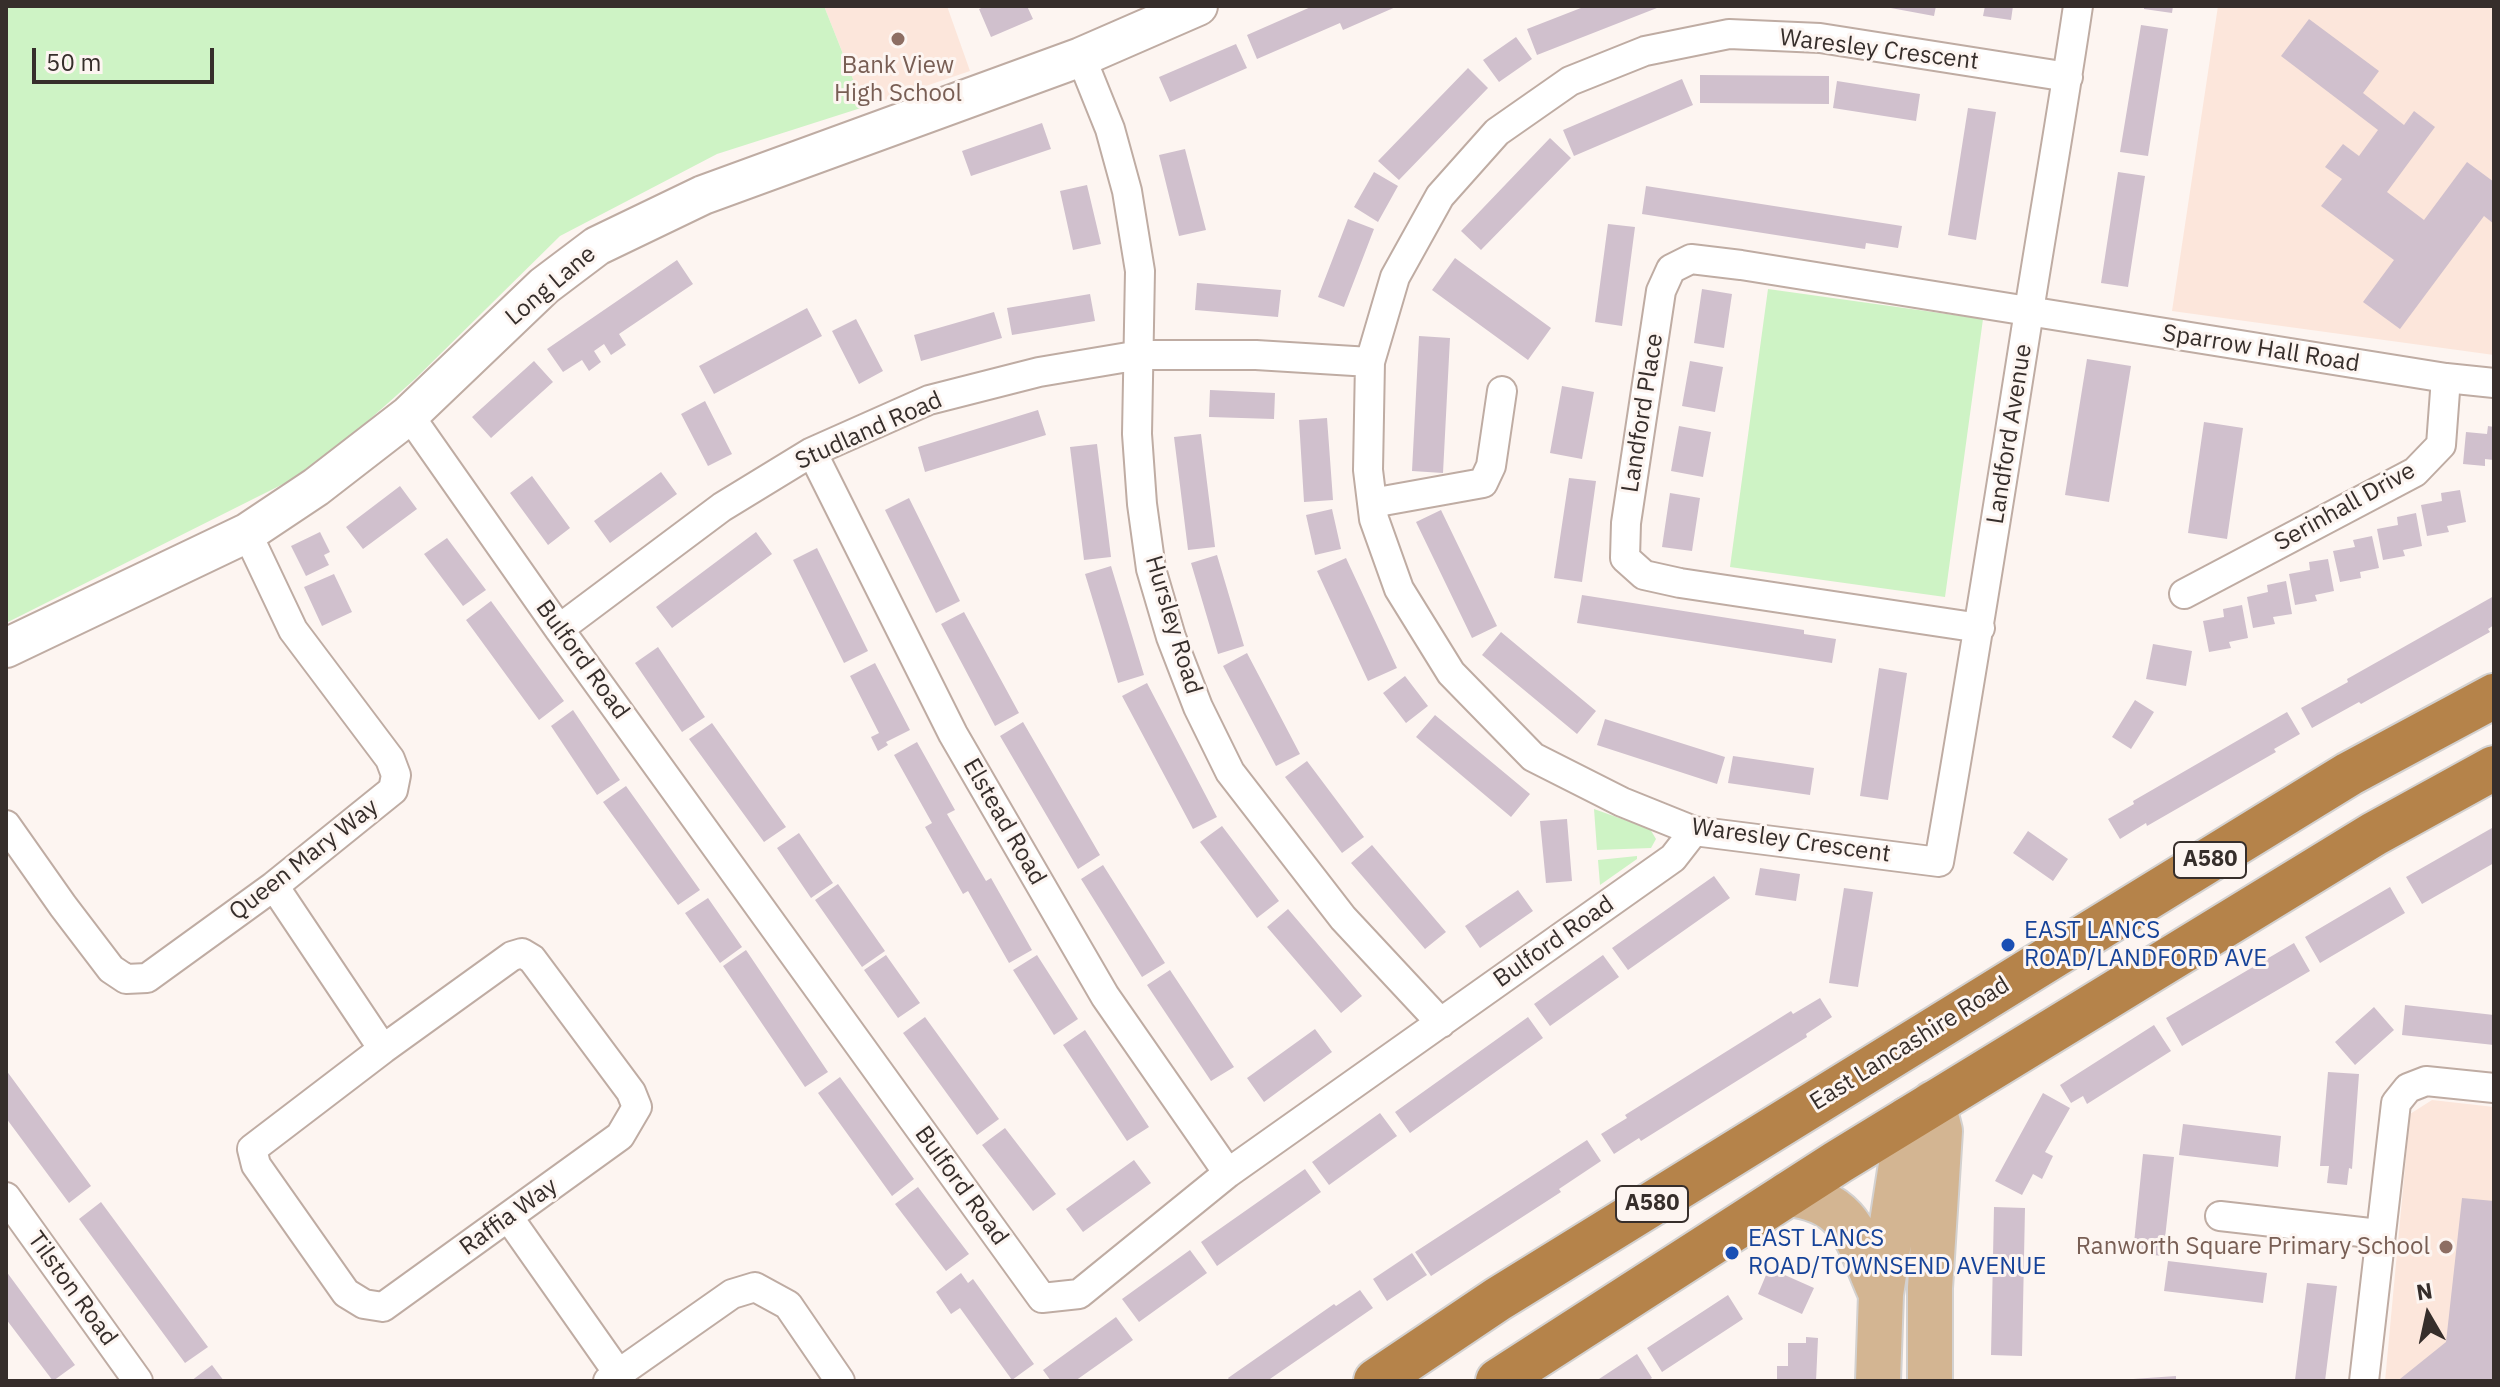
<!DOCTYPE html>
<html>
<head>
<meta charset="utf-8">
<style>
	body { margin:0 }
	#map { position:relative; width:2500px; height:1387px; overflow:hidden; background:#fdf5f1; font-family:"IBM Plex Sans",sans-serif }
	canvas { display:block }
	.frame { position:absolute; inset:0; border:8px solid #362e2b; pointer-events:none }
	.north { position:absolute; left:2388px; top:1275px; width:80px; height:80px; -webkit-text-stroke:6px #fdf5f1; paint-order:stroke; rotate:351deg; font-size:22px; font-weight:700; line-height:32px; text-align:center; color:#362e2b }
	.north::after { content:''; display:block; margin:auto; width:28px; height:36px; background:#362e2b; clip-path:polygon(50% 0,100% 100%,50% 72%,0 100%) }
	.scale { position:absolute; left:32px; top:48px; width:182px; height:36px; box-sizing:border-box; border:4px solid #362e2b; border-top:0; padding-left:10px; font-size:24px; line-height:28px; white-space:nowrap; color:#362e2b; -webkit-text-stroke:6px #fdf5f1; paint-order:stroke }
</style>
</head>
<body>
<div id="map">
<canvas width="2500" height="1387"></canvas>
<div class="frame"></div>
<div class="north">N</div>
<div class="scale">50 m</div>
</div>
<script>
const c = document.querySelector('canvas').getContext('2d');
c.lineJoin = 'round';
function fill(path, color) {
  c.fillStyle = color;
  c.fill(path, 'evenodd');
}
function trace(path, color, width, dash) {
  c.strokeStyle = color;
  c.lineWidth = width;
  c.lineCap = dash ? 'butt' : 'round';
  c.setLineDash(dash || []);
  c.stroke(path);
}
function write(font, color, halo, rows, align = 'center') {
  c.font = font + ' "IBM Plex Sans",sans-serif';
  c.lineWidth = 6;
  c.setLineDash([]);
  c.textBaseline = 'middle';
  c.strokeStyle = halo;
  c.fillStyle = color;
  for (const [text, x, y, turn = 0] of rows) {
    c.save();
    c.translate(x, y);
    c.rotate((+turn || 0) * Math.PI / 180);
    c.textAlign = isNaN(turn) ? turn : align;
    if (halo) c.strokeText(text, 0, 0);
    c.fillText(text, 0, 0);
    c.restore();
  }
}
fill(new Path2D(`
	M824,6H947L970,71L864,107Z
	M2218,6H2494V355L2172,311Z
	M2432,1100L2494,1107V1381H2385L2410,1114Z`), '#fce6db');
fill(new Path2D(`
	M6,6H824L864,107L717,154L560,236L415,379L315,468L6,623Z
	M1768,289L1983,319L1945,597L1730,567Z
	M1594,809L1650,829L1656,839L1651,848L1597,850Z
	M1637,856V859L1600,885L1598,860Z`), '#cef3c5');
fill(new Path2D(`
	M986,6H1027L1033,19L991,37L979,9Z
	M1313,6H1398L1343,30L1340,23L1257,59L1247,35Z
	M1586,6H1662L1537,55L1527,29Z
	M1880,6H1936L1934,16Z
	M1985,6H2013L2011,20L1983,16Z
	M2144,6H2173L2172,13L2144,9Z
	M2309,19L2379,71L2363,93L2404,125L2414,111L2435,127L2387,192L2424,220L2467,162L2494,182V224L2484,216L2400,329L2363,302L2394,260L2321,206L2342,179L2325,167L2343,144L2359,156L2378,130L2281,56Z
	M2141,25L2168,29L2148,156L2120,152Z
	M1516,37L1532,59L1499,82L1483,60Z
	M1236,44L1247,68L1170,102L1159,77Z
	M1468,68L1488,88L1399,180L1378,161Z
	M1700,75L1829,76V104L1700,103Z
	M1682,79L1693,105L1574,156L1563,130Z
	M1837,81L1920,94L1916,121L1833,108Z
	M1968,108L1996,112L1976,240L1948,235Z
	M1042,123L1051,149L971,176L962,151Z
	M1550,138L1571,158L1481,250L1461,231Z
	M1185,149L1206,230L1179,236L1159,155Z
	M1374,172L1398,186L1378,222L1354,207Z
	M2118,172L2145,176L2128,287L2101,283Z
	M1087,185L1101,244L1073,250L1060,191Z
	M1646,186L1902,226L1898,248L1866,243L1865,249L1642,214Z
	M1348,219L1374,229L1344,307L1318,297Z
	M1608,224L1635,227L1622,326L1595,322Z
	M1455,258L1551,328L1528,360L1432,290Z
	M677,260L693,284L619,334L626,345L611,355L604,344L594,351L601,362L589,371L582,360L563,372L547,349Z
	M1197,283L1281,290L1278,317L1195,310Z
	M1702,289L1732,294L1724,348L1694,343Z
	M1090,294L1095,321L1012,335L1007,308Z
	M807,308L822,336L714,394L699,366Z
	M994,312L1002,338L921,361L914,335Z
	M856,319L883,371L859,384L832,331Z
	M1419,336L1450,338L1443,473L1412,471Z
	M2087,359L2131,366L2109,502L2065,495Z
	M534,361L553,382L491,438L472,417Z
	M1690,361L1723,367L1715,412L1682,406Z
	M1562,386L1594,392L1582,459L1550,453Z
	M1210,390L1275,393L1274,419L1209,417Z
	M705,401L732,454L708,466L681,414Z
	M1038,410L1046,435L925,472L918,447Z
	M1327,418L1333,500L1304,502L1299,420Z
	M2204,422L2243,428L2227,539L2188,533Z
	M1679,426L1711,432L1703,477L1671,471Z
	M2488,426L2494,427V460L2485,459V466L2463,464L2466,432L2487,434Z
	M1201,434L1215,547L1188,550L1174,437Z
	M1097,444L1111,557L1084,560L1070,447Z
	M661,472L677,494L610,543L594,521Z
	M532,476L570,528L548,545L510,493Z
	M1569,478L1596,481L1582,582L1554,578Z
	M400,486L417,509L363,549L346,527Z
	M2460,490L2466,522L2447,526L2449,532L2427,536L2421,505L2442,501L2441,493Z
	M1670,493L1700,498L1692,551L1662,547Z
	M909,498L960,601L936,613L885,510Z
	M1332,509L1341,549L1315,555L1306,515Z
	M1441,510L1497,626L1472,638L1416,522Z
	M2416,513L2422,546L2403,550L2405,556L2383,560L2377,529L2398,525L2397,517Z
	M320,532L330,552L324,555L329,565L306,576L291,546Z
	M756,532L772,554L672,628L656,607Z
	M2372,536L2379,568L2360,572L2361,578L2340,582L2333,551L2355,547L2353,540Z
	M447,538L486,590L463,606L424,554Z
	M817,548L868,651L844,663L793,560Z
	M1217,555L1244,646L1218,654L1191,563Z
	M1346,558L1397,668L1368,681L1317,571Z
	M2328,559L2334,591L2315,595L2317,601L2295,605L2289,574L2310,570L2309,562Z
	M1111,566L1144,675L1118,683L1085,574Z
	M334,574L352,612L322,626L304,587Z
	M2286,581L2292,614L2273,617L2275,624L2253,628L2247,597L2268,592L2267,585Z
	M1582,595L1804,630V634L1836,639L1832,663L1577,623Z
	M2494,596V625L2488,629L2490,632L2361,704L2359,702L2312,728L2301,708L2348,682L2347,679Z
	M491,601L564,701L539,720L466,620Z
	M2242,605L2248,638L2229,642L2231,648L2209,652L2203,621L2224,617L2223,609Z
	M964,612L1019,713L995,726L941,624Z
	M1501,632L1596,711L1577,734L1482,655Z
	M2153,644L2192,651L2186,686L2146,679Z
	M658,647L705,717L682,732L635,663Z
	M1247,653L1300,754L1276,766L1223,666Z
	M875,663L910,730L886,742L888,745L878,751L871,737L879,733L850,676Z
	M1879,668L1907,673L1888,800L1860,796Z
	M1405,676L1428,706L1406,723L1383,693Z
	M1147,683L1217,817L1193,829L1122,696Z
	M2135,700L2154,712L2131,749L2112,737Z
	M573,710L620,780L597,795L551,726Z
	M2287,712L2300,734L2274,749L2276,752L2147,826L2146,823L2120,839L2108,819L2134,804L2133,801Z
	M1435,715L1530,794L1511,817L1416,737Z
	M1605,719L1725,757L1717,784L1597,745Z
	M1023,722L1100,855L1078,869L1000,736Z
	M712,723L786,827L764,842L689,739Z
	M917,742L955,810L947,814L986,881L991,878L1032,950L1009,963L968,891L963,894L925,827L932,823L894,755Z
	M1733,756L1814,768L1810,795L1728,783Z
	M1307,761L1364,837L1342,853L1285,777Z
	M626,786L700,890L678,905L603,802Z
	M1567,819L1572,881L1546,883L1540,821Z
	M1222,826L1279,901L1257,918L1200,842Z
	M2492,828L2494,863L2422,904L2406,877Z
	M2028,831L2068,859L2053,881L2013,853Z
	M799,833L833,883L811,898L777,848Z
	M1372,845L1446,932L1425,949L1351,863Z
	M1103,865L1165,963L1142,977L1081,879Z
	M1760,868L1800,874L1796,901L1755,895Z
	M1714,876L1730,898L1628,970L1612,948Z
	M838,884L885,951L862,967L815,900Z
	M2390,887L2405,913L2320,963L2305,937Z
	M1844,888L1873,892L1858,987L1829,983Z
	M1518,890L1533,911L1480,948L1465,926Z
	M708,898L742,947L720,963L685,913Z
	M1288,909L1362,996L1341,1013L1267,927Z
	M2294,943L2310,971L2182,1046L2166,1018Z
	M746,950L828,1072L805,1087L723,966Z
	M886,955L920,1003L898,1018L864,970Z
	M1037,955L1078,1019L1054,1035L1013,970Z
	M1603,955L1619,977L1550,1026L1534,1004Z
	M1170,970L1234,1067L1211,1081L1147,985Z
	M1820,998L1832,1017L1806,1034L1807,1037L1641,1141L1639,1138L1614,1154L1601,1134L1627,1118L1625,1115L1791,1011L1793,1014Z
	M2405,1005L2494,1015V1045L2402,1035Z
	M2374,1007L2394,1030L2355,1065L2335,1042Z
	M925,1017L999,1119L977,1135L903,1033Z
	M1528,1017L1543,1038L1410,1133L1395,1112Z
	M2154,1025L2171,1051L2087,1104L2083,1096L2071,1103L2060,1085Z
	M1315,1029L1332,1052L1264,1102L1247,1078Z
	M1085,1030L1149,1127L1127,1141L1063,1045Z
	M6,1070L91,1186L69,1203L6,1118Z
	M2328,1072L2359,1074L2352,1169L2349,1168L2347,1185L2327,1183L2329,1166H2320Z
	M840,1077L914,1179L892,1196L818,1093Z
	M2043,1093L2070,1108L2045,1152L2053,1156L2042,1179L2033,1174L2022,1195L1995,1181Z
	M1380,1113L1397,1136L1329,1185L1312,1162Z
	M2183,1124L2281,1136L2278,1167L2179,1155Z
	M1005,1128L1056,1194L1033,1211L982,1145Z
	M1587,1140L1601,1161L1559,1189L1561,1192L1431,1276L1415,1252Z
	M2143,1154L2174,1157L2163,1256L2133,1253Z
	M1134,1160L1151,1183L1083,1232L1066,1209Z
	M1305,1169L1321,1192L1217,1266L1201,1242Z
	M918,1187L969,1254L946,1271L895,1204Z
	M2462,1198L2494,1201V1381H2401L2400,1379L2446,1342Z
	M101,1202L208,1347L185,1363L79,1219Z
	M1994,1207L2025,1208L2022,1356L1991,1355Z
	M1190,1250L1207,1273L1139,1322L1122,1299Z
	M1412,1253L1427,1275L1387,1301L1373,1279Z
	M2168,1261L2267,1273L2263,1303L2164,1291Z
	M1769,1268L1814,1288L1802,1314L1758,1294Z
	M6,1271L75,1365L53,1381L6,1319Z
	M961,1273L968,1283L973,1279L1034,1364L1012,1380L960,1308L951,1314L936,1292Z
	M2307,1283L2337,1286L2325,1381L2295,1380Z
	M1360,1290L1373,1308L1267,1381H1230L1228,1378L1334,1304L1336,1306Z
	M1728,1295L1743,1319L1662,1372L1647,1348Z
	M1116,1317L1133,1340L1075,1381H1051L1043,1370Z
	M1806,1337L1818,1338L1816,1381H1777V1366H1788V1343H1806Z
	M1637,1354L1652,1378L1648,1381H1596Z
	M212,1365L224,1381H191Z
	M2176,1376V1381H2133V1379Z`), '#d0c0cd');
const street = new Path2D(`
	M1081,57L1110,129L1127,191L1140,271L1137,434L1142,504L1151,569L1171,637L1198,707L1230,772L1343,918L1441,1023
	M2068,77L1820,38L1729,34L1645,51L1570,81L1497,132L1440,196L1395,277L1370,362L1368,470L1374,519L1399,589L1451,673L1533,757L1622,802L1694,831L1939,862C1971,679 2000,495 2029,311C2045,210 2063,108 2078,6
	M409,415L559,629L1042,1298L1079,1294L1228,1173L1673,858L1694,831
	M812,452L953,734L1105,996L1228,1173
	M1372,503L1483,483L1491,466L1502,391
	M2184,594L2415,472L2441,445L2446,378
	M1980,628L1680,583L1644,575L1625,558L1626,523L1661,291L1671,269L1691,259L1741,265L2446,378L2494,383
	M559,629L722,507L812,452L929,400L1039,372L1140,355H1256L1370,362
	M6,825L63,906L111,969L126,979L147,978L274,886L393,790L396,775L390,759L293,630L247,533
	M274,886L383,1049
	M522,953L532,959L631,1092L637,1107L620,1136L383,1307L364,1304L346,1293L256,1165L252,1149L383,1049L512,956Z
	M6,1197L138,1381
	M2220,1216L2379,1234
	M509,1218L618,1373
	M608,1381L732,1294L755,1287L788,1305L840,1381
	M2364,1381L2396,1103L2408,1088L2426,1081L2494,1088`);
const secondary = new Path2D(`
	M6,648L247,533L316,487L409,415L544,286L597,246L703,195L1081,57L1198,6`);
const primary = new Path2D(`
	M1788,1194C1853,1201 1857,1241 1881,1294
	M1878,1381L1881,1294L1908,1119
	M1930,1381V1288L1940,1131L1933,1103`);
const highway = new Path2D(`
	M1376,1381L1498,1299L2092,932L2349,774L2494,696
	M1498,1381L1838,1162L2374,834L2494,768`);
trace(street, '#bfaca3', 32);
trace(secondary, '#bfaca3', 42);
trace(primary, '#d3d1d0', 48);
trace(highway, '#d3d1d0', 48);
trace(street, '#fff', 28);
trace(secondary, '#fff', 38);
trace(primary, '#d3b592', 44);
trace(highway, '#b5834a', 44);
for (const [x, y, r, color] of [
	[898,39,8,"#8d6e63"],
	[2008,945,8,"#1a4fb4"],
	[2446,1247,8,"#8d6e63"],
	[1732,1253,8,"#1a4fb4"]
]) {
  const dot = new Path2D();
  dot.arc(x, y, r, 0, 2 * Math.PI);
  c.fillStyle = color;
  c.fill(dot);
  trace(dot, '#fdf5f1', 3);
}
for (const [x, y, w] of [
	[2210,860,72],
	[1652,1204,72]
]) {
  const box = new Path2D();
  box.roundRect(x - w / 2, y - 18, w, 36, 6);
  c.fillStyle = '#fdf5f1';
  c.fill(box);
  trace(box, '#362e2b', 2);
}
write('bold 22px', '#362e2b', null, [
	["A580",2210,860],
	["A580",1652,1204]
]);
write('24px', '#362e2b', '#fdf5f1', [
	["Waresley Crescent",1879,50,7],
	["Long Lane",551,286,-40],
	["Sparrow Hall Road",2261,349,9],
	["Landford Place",1643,413,-81],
	["Studland Road",869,431,-24],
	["Landford Avenue",2010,434,-81],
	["Serinhall Drive",2345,507,-29],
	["Hursley Road",1173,625,73],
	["Bulford Road",582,660,54],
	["Elstead Road",1004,822,60],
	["Waresley Crescent",1791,841,8],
	["Queen Mary Way",304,860,-38],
	["Bulford Road",1554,942,-35],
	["East Lancashire Road",1910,1044,-32],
	["Bulford Road",961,1186,54],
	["Raffia Way",509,1217,-36],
	["Tilston Road",72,1289,54]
]);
write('24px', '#785e54', '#fdf5f1', [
	["Bank View",898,66],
	["High School",898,94],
	["Ranworth Square Primary School",2430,1247,"right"]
]);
write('24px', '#164399', '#fdf5f1', [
	["EAST LANCS",2024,931],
	["ROAD/LANDFORD AVE",2024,959],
	["EAST LANCS",1748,1239],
	["ROAD/TOWNSEND AVENUE",1748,1267]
], 'left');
</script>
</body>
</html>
